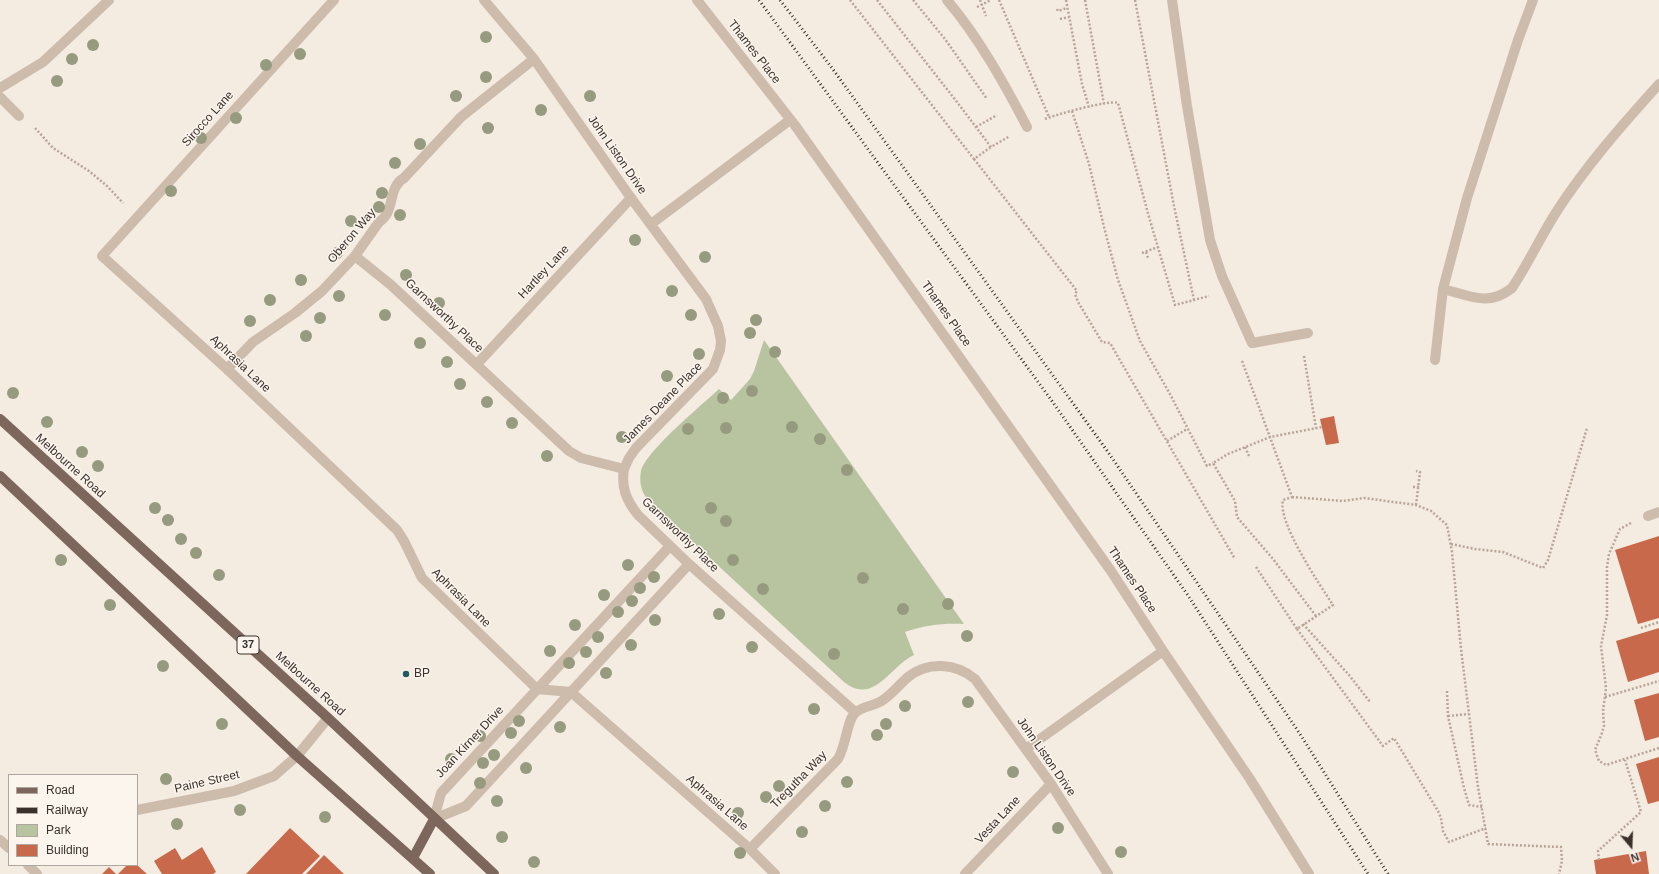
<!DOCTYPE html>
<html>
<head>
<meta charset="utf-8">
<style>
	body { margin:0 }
	#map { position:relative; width:1659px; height:874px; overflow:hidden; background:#f4ebe1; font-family:Helvetica,sans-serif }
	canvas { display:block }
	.legend { position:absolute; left:8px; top:774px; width:130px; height:92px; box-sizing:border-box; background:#fbf5ee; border:1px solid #aea6a0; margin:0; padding:5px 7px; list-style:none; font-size:12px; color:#3b302b }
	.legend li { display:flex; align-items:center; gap:8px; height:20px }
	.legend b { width:20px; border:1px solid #aea6a0 }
	.north { position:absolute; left:1611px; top:826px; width:40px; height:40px; -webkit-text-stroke:3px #fbf5ee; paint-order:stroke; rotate:161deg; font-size:11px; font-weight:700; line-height:16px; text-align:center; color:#3b302b }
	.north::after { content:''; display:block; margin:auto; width:14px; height:18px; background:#3b302b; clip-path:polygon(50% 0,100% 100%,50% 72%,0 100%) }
</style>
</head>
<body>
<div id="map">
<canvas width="1659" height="874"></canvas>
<ul class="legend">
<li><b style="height:5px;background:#7d675c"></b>Road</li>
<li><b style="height:5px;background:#3b302b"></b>Railway</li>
<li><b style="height:11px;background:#b8c4a0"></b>Park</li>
<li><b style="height:11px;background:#c8694b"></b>Building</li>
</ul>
<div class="north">N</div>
</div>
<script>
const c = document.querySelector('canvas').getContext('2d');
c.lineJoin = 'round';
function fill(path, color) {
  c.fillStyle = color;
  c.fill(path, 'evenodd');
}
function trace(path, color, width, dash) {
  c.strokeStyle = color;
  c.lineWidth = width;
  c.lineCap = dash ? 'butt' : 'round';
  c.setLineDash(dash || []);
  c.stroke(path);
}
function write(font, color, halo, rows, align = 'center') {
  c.font = font + ' Helvetica,sans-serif';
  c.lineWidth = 3;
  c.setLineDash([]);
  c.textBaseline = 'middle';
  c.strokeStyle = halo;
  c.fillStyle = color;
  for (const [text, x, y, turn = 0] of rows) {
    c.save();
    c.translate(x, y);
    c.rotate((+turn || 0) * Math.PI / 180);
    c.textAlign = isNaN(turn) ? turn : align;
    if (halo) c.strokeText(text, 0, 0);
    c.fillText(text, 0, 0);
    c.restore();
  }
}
fill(new Path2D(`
	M764,340L964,624C943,623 925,625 905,632L914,655C890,666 874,706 844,682L659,511C652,504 643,497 641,486C640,482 640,476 641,471C647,450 702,405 719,389L731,400L750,379L754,371Z`), '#b8c4a0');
fill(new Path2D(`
	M1334,416L1339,443L1326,445L1320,419Z
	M1659,536V618L1638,624L1615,550Z
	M1659,628V672L1628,682L1616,641Z
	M1659,693V737L1645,741L1634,700Z
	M1659,757V801L1648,804L1636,764Z
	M290,828L320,856L302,874H246Z
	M202,847L216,872L213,874H162L154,861L175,848L182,860Z
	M1646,851L1649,874H1596L1594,860Z
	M324,855L344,874H306Z
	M127,865H137L147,874H118Z
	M109,867L116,874H102Z`), '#c8694b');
trace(new Path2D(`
	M850,0L974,159L991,147
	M877,0L957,102L991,147L1010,136
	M913,0L945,39L987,99
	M980,0L986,16
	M999,0L1049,117
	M1066,0L1082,84L1089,107
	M1085,0L1104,104
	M1135,0L1174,206L1194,300
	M977,7L991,0
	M1057,9L1058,11L1067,8
	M1060,19L1069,17
	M1072,111L1089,164L1104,227L1118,280L1140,341L1171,396L1207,466L1213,463
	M1045,119C1054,115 1112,99 1118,103L1149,217L1175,305L1209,296
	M976,127L997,115
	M35,128L53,148L89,171L107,186L123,203
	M974,159L1077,291L1075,294L1078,302L1102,342L1110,343L1235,559
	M1146,252L1148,258
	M1142,253L1158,247
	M1304,356L1316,428
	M1242,361L1292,497L1283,500C1277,522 1320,585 1333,605L1297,629L1256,567
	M1167,441L1187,429
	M1245,447L1249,456
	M1413,487H1419
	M1292,497L1343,501L1364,498L1416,505L1431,511L1447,525L1452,552L1461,649L1478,787L1488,844L1561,847L1562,861L1559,874
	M1416,505L1420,472L1416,471
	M1631,523L1620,529L1609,554L1607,567V615L1601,646L1606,688L1603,711L1604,726L1602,733L1595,750L1599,761L1606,765L1659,748
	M1451,544L1475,549L1503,552L1543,568L1548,560L1587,428
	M1316,616L1273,559L1237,517L1235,501L1213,463L1228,454L1270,437L1322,427
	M1303,624L1349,675L1370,702
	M1641,628L1659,622
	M1297,629L1383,746L1394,738L1438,811L1441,818L1443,831L1449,842L1486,828
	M1447,691L1448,716L1464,788L1469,805L1482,807
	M1605,697L1659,681
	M1448,716L1469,714
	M1599,860L1598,851L1641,812L1625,760`), '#b9a596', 2.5, [2, 2]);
trace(new Path2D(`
	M334,0L102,256L227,369L397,530L404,541L422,578L537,689
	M697,0L794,124L1111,571L1163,651L1250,779L1309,874
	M947,0C979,38 1004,83 1027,127
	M1172,0L1187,106L1210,240L1222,276L1252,343L1308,333
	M1533,0L1518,40L1467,198L1443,289C1471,296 1488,307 1512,288C1528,264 1540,238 1555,214C1585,167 1622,125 1659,84
	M0,97L19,116
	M379,222C396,212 387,187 404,178
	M1435,360L1443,289
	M477,364L631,198
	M1648,516L1659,512
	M571,692L750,849L775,874
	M1026,749L1163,651
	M965,874L1051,784`), '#cdbbac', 10);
trace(new Path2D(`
	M484,0L534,59L631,198L706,299L718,326L721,341L720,350L713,369L636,448L629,458L624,469
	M0,88L43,62L109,0
	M404,178L461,117L534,59
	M651,224L790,120
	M355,256L391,285L569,451L581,458L624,469C621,487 626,500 638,515L689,564L855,712
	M227,369L253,342L295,313L322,291L355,256L379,222
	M537,689L571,692
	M137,810L234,791L274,776L297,756L328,718
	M434,819L441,793L670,546
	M434,819L466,806L689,564
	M0,840L9,848
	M750,849L838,759C846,746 847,720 855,713C862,706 875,706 883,700C892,694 899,685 908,677C928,661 956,663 975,679L1051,784L1108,874
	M28,865L37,874`), '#cdbbac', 10);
trace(new Path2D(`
	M0,419L328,718L494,874
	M0,476L297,756L430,874
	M413,858L434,819`), '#7d675c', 10);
trace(new Path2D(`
	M759,0L1052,401L1187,594L1368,874
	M780,0L832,68L1108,452L1300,734L1388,874`), '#3b302b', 3, [1, 3]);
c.fillStyle = '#969b7f';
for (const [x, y] of [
	[486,37],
	[93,45],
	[300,54],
	[72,59],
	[266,65],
	[486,77],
	[57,81],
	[456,96],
	[590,96],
	[541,110],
	[236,118],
	[488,128],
	[201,138],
	[420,144],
	[395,163],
	[171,191],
	[382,193],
	[379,207],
	[400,215],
	[351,221],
	[635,240],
	[337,253],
	[705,257],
	[406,275],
	[301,280],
	[672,291],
	[339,296],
	[270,300],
	[439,303],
	[385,315],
	[691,315],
	[320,318],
	[756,320],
	[250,321],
	[750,333],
	[306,336],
	[420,343],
	[775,352],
	[699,354],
	[447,362],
	[667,376],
	[460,384],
	[752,391],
	[13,393],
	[723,398],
	[487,402],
	[47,422],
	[512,423],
	[792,427],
	[726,428],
	[688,429],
	[622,437],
	[820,439],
	[82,452],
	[547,456],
	[98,466],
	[847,470],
	[155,508],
	[711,508],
	[168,520],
	[726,521],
	[181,539],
	[196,553],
	[61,560],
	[733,560],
	[628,565],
	[219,575],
	[654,577],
	[863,578],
	[640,588],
	[763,589],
	[604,595],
	[632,601],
	[948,604],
	[110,605],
	[903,609],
	[618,612],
	[719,614],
	[655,620],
	[575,625],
	[967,636],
	[598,637],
	[631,645],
	[752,647],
	[550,651],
	[586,652],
	[834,654],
	[569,663],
	[163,666],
	[606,673],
	[968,702],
	[905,706],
	[814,709],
	[519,721],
	[222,724],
	[886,724],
	[560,727],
	[511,733],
	[877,735],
	[480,736],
	[494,755],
	[451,759],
	[483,763],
	[526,768],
	[1013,772],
	[166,779],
	[847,782],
	[480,783],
	[779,786],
	[766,797],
	[497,801],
	[825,806],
	[240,810],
	[738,813],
	[325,817],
	[177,824],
	[1058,828],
	[802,832],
	[502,837],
	[1121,852],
	[740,853],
	[534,862]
]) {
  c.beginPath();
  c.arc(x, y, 6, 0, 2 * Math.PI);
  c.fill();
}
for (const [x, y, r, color] of [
	[406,674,4,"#1f5a5e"]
]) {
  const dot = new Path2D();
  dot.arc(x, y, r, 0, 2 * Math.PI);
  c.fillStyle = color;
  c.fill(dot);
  trace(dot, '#fbf5ee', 1.5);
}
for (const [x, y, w] of [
	[248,645,22]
]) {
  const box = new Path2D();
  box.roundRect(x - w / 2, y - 9, w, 18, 3);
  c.fillStyle = '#fbf5ee';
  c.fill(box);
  trace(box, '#3b302b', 1);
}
write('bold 11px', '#3b302b', null, [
	["37",248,645]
]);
write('12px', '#3b302b', '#fbf5ee', [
	["Thames Place",754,52,52],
	["Sirocco Lane",208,119,-48],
	["John Liston Drive",617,155,55],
	["Oberon Way",352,236,-50],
	["Hartley Lane",544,272,-47],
	["Thames Place",946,314,55],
	["Garnsworthy Place",444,316,43],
	["Aphrasia Lane",240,364,43],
	["James Deane Place",663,403,-46],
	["Melbourne Road",70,466,42],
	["Garnsworthy Place",680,535,44],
	["Thames Place",1132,580,56],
	["Aphrasia Lane",461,598,45],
	["Melbourne Road",310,684,42],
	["Joan Kirner Drive",470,742,-47],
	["John Liston Drive",1046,757,55],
	["Tregutha Way",799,780,-46],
	["Paine Street",207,782,-13],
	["Aphrasia Lane",717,803,41],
	["Vesta Lane",998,820,-47]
]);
write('12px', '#3b302b', '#fbf5ee', [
	["BP",414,674]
], 'left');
</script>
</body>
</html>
